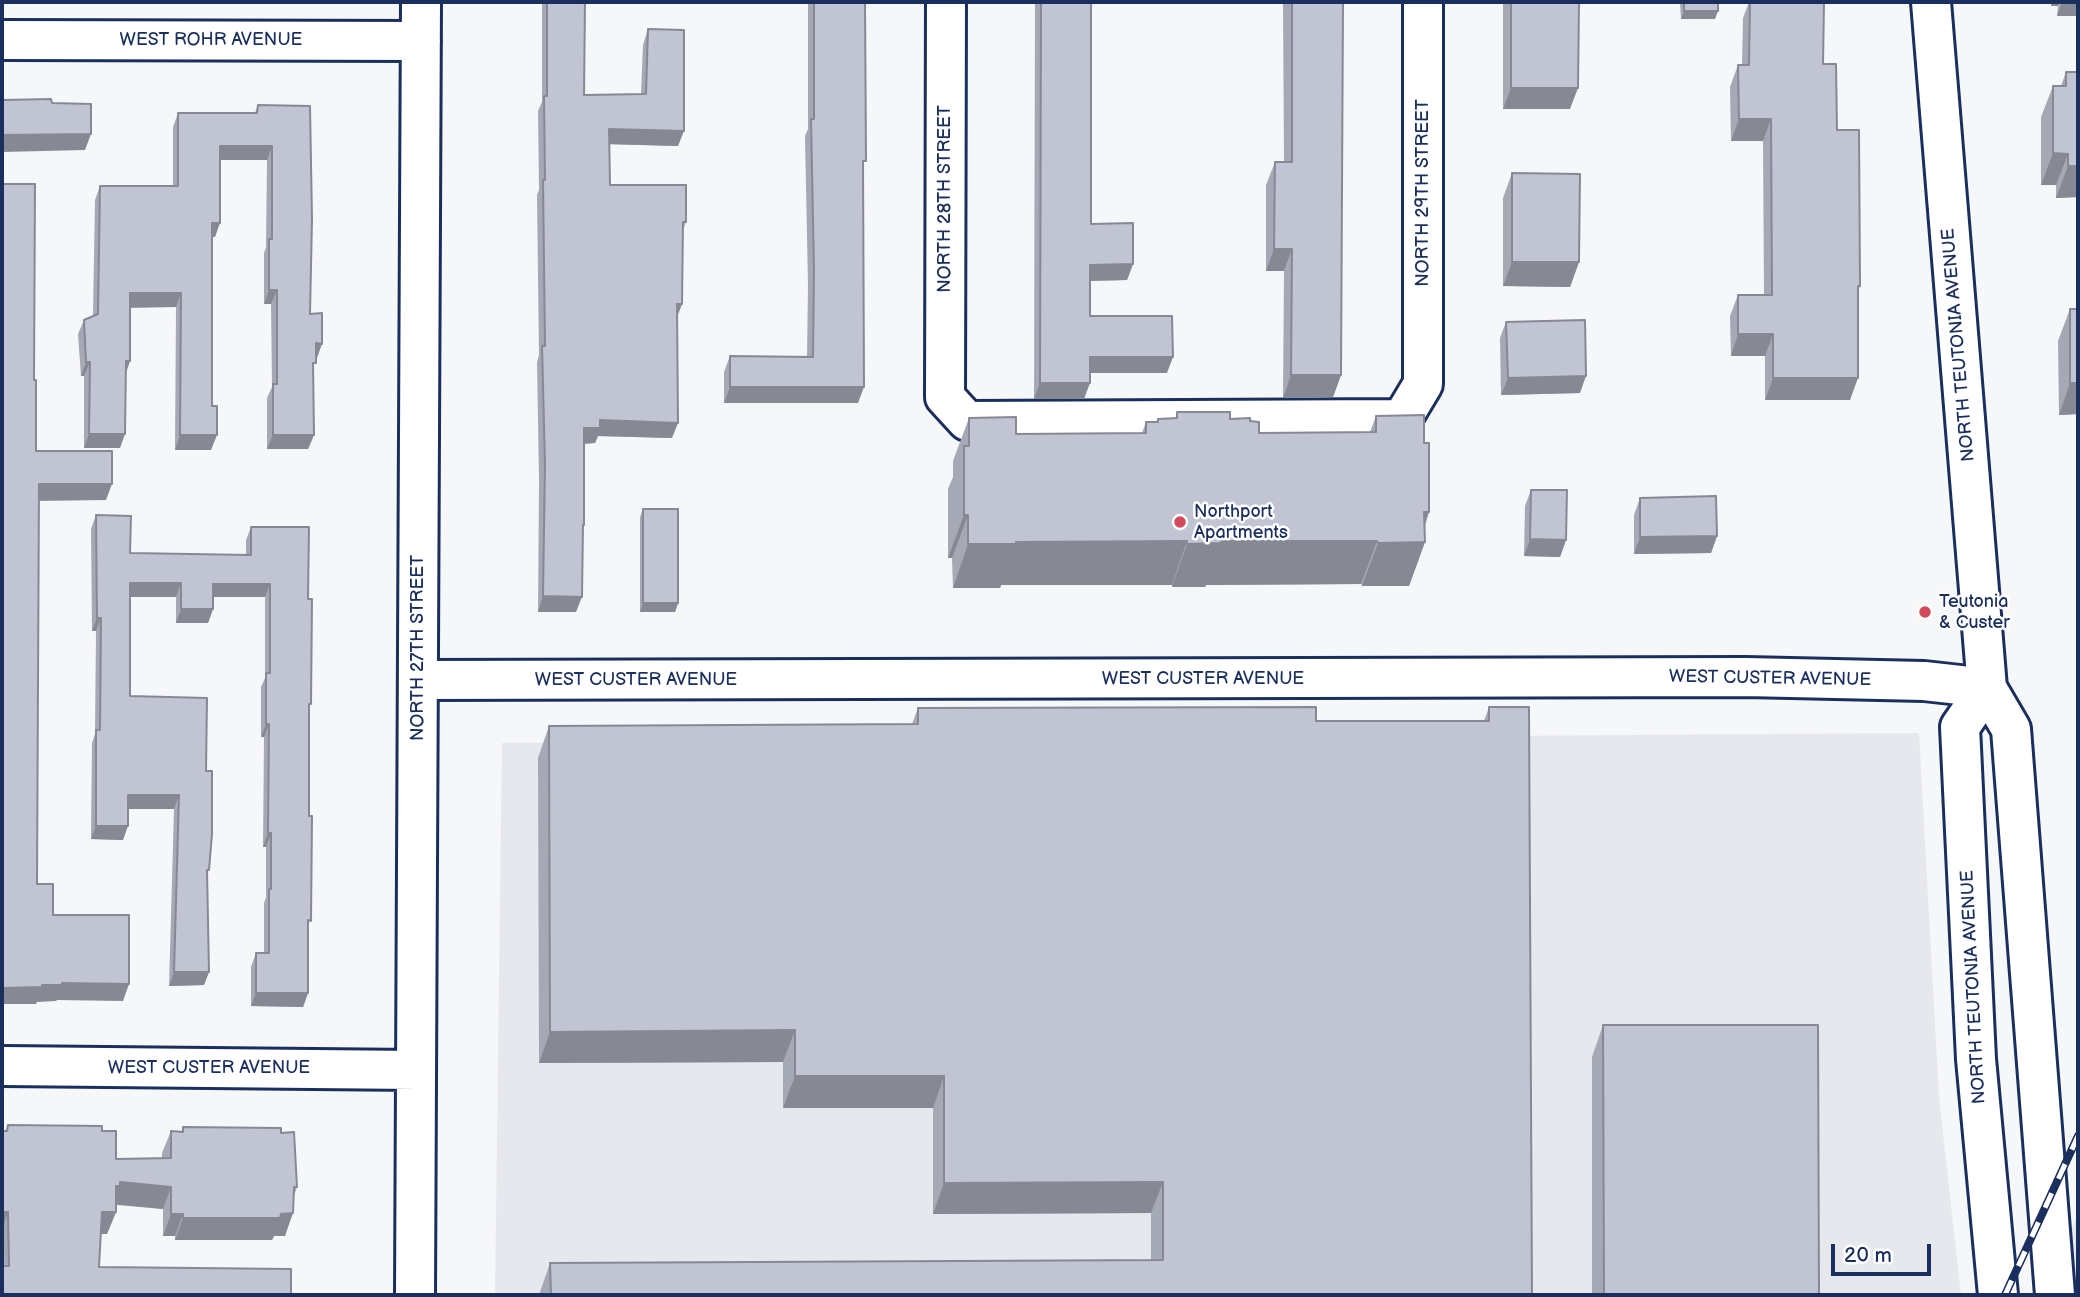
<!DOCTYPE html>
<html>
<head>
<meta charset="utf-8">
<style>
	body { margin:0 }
	#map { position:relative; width:2080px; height:1297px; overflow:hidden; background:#f6f7f9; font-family:"Balsamiq Sans",sans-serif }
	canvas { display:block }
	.frame { position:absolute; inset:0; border:4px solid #1b2f5e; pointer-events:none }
	.scale { position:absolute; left:1831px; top:1244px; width:100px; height:32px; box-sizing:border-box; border:4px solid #1b2f5e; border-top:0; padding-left:9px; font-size:21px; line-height:24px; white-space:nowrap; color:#1b2f5e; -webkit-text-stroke:5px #fff; paint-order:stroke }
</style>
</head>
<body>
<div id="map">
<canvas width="2080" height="1297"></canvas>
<div class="frame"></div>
<div class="scale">20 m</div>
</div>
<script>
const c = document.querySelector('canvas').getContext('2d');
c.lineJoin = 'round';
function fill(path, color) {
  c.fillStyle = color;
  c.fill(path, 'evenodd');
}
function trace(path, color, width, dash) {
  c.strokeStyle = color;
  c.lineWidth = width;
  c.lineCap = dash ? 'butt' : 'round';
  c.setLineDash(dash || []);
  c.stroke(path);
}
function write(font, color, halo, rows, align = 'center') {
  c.font = font + ' "Balsamiq Sans",sans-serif';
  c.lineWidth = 5;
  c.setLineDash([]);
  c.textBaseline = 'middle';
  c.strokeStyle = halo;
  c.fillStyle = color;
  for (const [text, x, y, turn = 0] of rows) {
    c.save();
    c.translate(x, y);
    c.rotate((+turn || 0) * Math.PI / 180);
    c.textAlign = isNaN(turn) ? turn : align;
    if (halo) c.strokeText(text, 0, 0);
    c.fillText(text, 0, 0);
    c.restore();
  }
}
fill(new Path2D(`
	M1919,733L1939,1097L1961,1295H495L502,743Z
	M2078,1215V1295H2055L2053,1270Z`), '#e6e8ee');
const minor = new Path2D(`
	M946,2L945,397L967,421L1402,419L1423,384V2
	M2,40L421,41
	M418,680L1746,677L1924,681L1987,688
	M2,1066L416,1070
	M415,1295L421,2`);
const secondary = new Path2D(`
	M1931,2L1987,688L2011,729L2055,1295
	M1987,688L1960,727L1976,1059L1998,1295`);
trace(minor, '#1b2f5e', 44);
trace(secondary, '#1b2f5e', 44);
trace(minor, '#fff', 38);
trace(secondary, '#fff', 38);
const rail = new Path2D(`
	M2005,1295L2078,1136`);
trace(rail, '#1b2f5e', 8);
trace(rail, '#fff', 5, [16]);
fill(new Path2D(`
	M542,2H585L584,95L641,94L643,45L648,29L678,146L609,144L610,185L686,222L683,230L682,304L677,317L672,438L598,436L595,443L584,444V525L582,529L576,612H538L539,480L537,362L539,355L537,195L539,190L538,111L542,102Z
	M808,2H865L863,168L858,403H724V372L730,356L807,357L808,286L805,136L808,129Z
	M1035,2H1091V224L1133,264L1127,280L1090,281V316L1167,373H1090L1084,399H1034Z
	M1283,2H1343L1341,375L1333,397L1283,398L1284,271H1266V185L1275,162H1284Z
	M1503,2H1579L1570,109H1503Z
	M1680,2H1718L1715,19H1681Z
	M1749,2H1750L1823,64L1837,130L1860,286L1858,293L1850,400H1765V356H1731L1730,316L1738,295H1764L1763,141H1731L1730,87L1738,65H1742L1743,18Z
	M2051,2H2078L2057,16L2058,6H2051Z
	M2066,72L2078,197L2056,198V185H2041V117L2053,86H2061Z
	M258,105L310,106V314L317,358H316L313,368L314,435L308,449H267V398L272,387L271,304H264V253L266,247L267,160H220L215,237H212L211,450H175L176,307H130L120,448H84V376H81L78,334L84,320L93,316L95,200L100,186H173V127L178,113H255Z
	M1512,173L1579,262L1570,287L1503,286V198Z
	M2070,309H2078V422V414L2059,415L2058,341Z
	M1506,322L1580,393L1501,395L1500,338Z
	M1177,412L1250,421L1259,433L1370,432L1376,416L1424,443L1429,512L1425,526V542L1409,586H1362L1361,584L1206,585L1205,587H1172V585H1001L1000,588H953L952,558H948V489L953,477V461L969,418L1016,434L1142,433L1146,422H1156L1158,419H1175Z
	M1531,490L1566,540L1560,557L1524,556L1525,506Z
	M1640,498L1717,536L1711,553L1634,554V515Z
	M643,509L678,603L675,612H640V517Z
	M96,515L130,553L246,555V540L251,527L308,599L309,710L308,993L303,1007L251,1006V967L256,953H264V903L266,897V847H263L264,737H261V687L265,678V597H213V609L208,623H176V597H130V696L206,771L209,972L204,985L169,986L174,809H128L123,840L91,839L92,743L95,734L96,631H92L91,529Z
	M1489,707L1532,1295H539L550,1263L1151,1260V1213L933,1214V1108H783V1062L539,1063L538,758L549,726L912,724L918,708L1316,721H1484Z
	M1603,1025L1819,1295H1592V1057Z
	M8,1125L102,1131L116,1159L162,1158V1153L171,1131L181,1132L183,1127L281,1133L297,1187L294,1196L285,1236H274L272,1240H175V1236H163V1209L116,1205V1212L107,1234H101L99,1267L2,1295V1131H6Z`), '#a5a9b5');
fill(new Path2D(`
	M2053,2H2059L2058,6H2051Z
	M2062,2H2078V16H2057Z
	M1684,11H1718L1715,19H1681Z
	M1511,88H1578L1570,109H1503Z
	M1739,119H1771L1763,141H1731Z
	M609,129L684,131L678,146L603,144Z
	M91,134L85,150L2,152V135Z
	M220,146H272L267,160H215Z
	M2053,153L2068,154L2056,185H2041Z
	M2068,166H2078V197L2056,198Z
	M212,223H220L215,237H207Z
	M1274,249H1292L1284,271H1266Z
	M1512,262H1579L1570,287L1503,286Z
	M1133,264L1127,280L1085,281L1090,265Z
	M269,290H277L271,304H264Z
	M130,293H181L176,307L125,308Z
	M677,304H682L676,319Z
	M1738,334H1773L1765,356H1731Z
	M316,343L322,344L317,358L310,357Z
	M1090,357H1173L1167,373H1085Z
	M126,361H130L125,376Z
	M86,362H90L84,376H81Z
	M1291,375H1341L1333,397L1283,398Z
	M1586,376L1580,393L1501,395L1508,378Z
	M1773,378H1858L1850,400H1765Z
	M1040,383H1090L1084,399H1034Z
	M2070,383H2078V414L2059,415Z
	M730,387H864L858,403H724Z
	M600,420L678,423L672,438L598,436L595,443L578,444L584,428Z
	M89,434H125L120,448H84Z
	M180,435H217L211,450H175Z
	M273,435H314L308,449H267Z
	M39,484H112L106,500L33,501Z
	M1424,512H1429L1418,543L1425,542L1409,586H1362L1378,543Z
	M964,515H968L952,558H948Z
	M1717,536L1711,553L1634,554L1640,537Z
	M1530,539L1566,540L1560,557L1524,556Z
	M1187,541L1172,585H1001L1000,588H953L968,544L1016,542Z
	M1221,541H1377L1361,584L1206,585L1205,587H1172L1187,544Z
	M130,583H181L176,597H125Z
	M213,584H270L265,597H208Z
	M543,596L582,597L576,612H538Z
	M643,603H678L675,612H640Z
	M181,609H213L208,623H176Z
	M97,618H101L96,631H92Z
	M266,724H269L264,737H261Z
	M128,795H179L174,809H123Z
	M96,826H128L123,840L91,839Z
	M268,833H271L266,847H263Z
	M174,972H209L204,985L169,986Z
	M62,983L129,984L123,1001L57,1000L56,1001L37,1002L36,1004H2V988Z
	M256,993H308L303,1007L251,1006Z
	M795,1030L783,1062L539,1063L550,1032Z
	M795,1076H944L933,1108H783Z
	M120,1182L171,1187L163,1209L113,1204L116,1186Z
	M1163,1182L1151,1213L933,1214L944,1183Z
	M2,1212H8L2,1229Z
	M102,1212H116L107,1234H94Z
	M293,1213L285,1236H274L272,1240H175L183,1218Z
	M171,1214H183L175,1236H163Z`), '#868994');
const building = new Path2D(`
	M547,2H585L584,95L646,94L648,29L684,30V131L609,129L610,185H686V222H683L682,304H677L678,423L600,420V428H584V525H583L582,597L543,596L545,464L542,346H545L543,180H545L544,96H547Z
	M814,2H865L866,161H863L864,387H730V356L813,357L814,270L811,119H814Z
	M1041,2H1091V224L1133,223V264L1090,265V316H1172L1173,357H1090V383H1040Z
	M1292,2H1343L1341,375H1291L1292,249H1274L1275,162H1292Z
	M1511,2H1579L1578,88H1511Z
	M1684,2H1718V11H1684Z
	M1750,2H1824L1823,64H1836L1837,130H1859L1860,286H1858V378H1773V334H1738V295H1772L1771,119H1739L1738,65H1749Z
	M2066,72H2078V166H2068V154L2053,153V86H2066Z
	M51,99L52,103L91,104V134L2,135L3,100Z
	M258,105L310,106L312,219L310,314L322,313V344L316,343V363H313L314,435H273V384H277V290H269V239H272V146H220V223H212V406H217V435H180L181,293H130V361H126L125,434H89L90,362H86L84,320L98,314L100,186H178V113H257Z
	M1512,173L1580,174L1579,262H1512Z
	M2,184H35L34,380H36V451H112V484H39L37,884H53V915H129V984L62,983V985H42V987L2,988Z
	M2070,309H2078V383H2070Z
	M1585,320L1586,376L1508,378L1506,322Z
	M1177,412H1230V419L1250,418V421L1259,422V433L1376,432V416L1424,415V443H1429V512H1424L1425,542L1378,543L1377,541H1221V543L1187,544V541L1016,542V544H968V515H964V446H969V418L1016,417V434L1146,433V422H1158V419L1177,418Z
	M1531,490H1567L1566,540L1530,539Z
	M1716,496L1717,536L1640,537V498Z
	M643,509H678V603H643Z
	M96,515L131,516L130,553L251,555V527H309L308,599H312L311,704H309V816H312L311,921L308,920V993H256V953H269V889H271V833H268L269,724H266V673H270V584H213V609H181V583H130V696L207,698L206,771H212V834L209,870H207L209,972H174L179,795H128V826H96V730H100L101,618H97Z
	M1316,707V721H1489V707H1529L1532,1295H551L550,1263L1163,1260V1182L944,1183V1076H795V1030L550,1032L549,726L918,724V708Z
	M1603,1025H1818L1819,1295H1604Z
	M8,1125L102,1126V1131H116V1159L171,1158V1131L183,1132V1127L281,1128V1133L294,1132L297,1187H294L293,1213L281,1214L280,1218H183V1214H171V1187L120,1182V1186H116V1212H102L99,1267L291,1269V1295H2V1266H9L8,1212H2V1131H7Z`);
fill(building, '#c0c4d3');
trace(building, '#868994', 2);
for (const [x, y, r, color] of [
	[1180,522,7,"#d1495b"],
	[1925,612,7,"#d1495b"]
]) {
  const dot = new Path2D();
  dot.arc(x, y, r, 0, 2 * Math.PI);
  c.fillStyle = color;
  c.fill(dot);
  trace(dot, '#fff', 2.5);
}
write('18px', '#1b2f5e', '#fff', [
	["WEST ROHR AVENUE",211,40],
	["NORTH 29TH STREET",1423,193,-90],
	["NORTH 28TH STREET",945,199,-90],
	["NORTH TEUTONIA AVENUE",1959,345,-95],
	["NORTH 27TH STREET",418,648,-90],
	["WEST CUSTER AVENUE",1203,679],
	["WEST CUSTER AVENUE",1770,679,1],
	["WEST CUSTER AVENUE",636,680],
	["NORTH TEUTONIA AVENUE",1974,987,-93],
	["WEST CUSTER AVENUE",209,1068]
]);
write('18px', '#1b2f5e', '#fff', [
	["Northport",1194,512],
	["Apartments",1194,533],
	["Teutonia",1939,602],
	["& Custer",1939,623]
], 'left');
</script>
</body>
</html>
